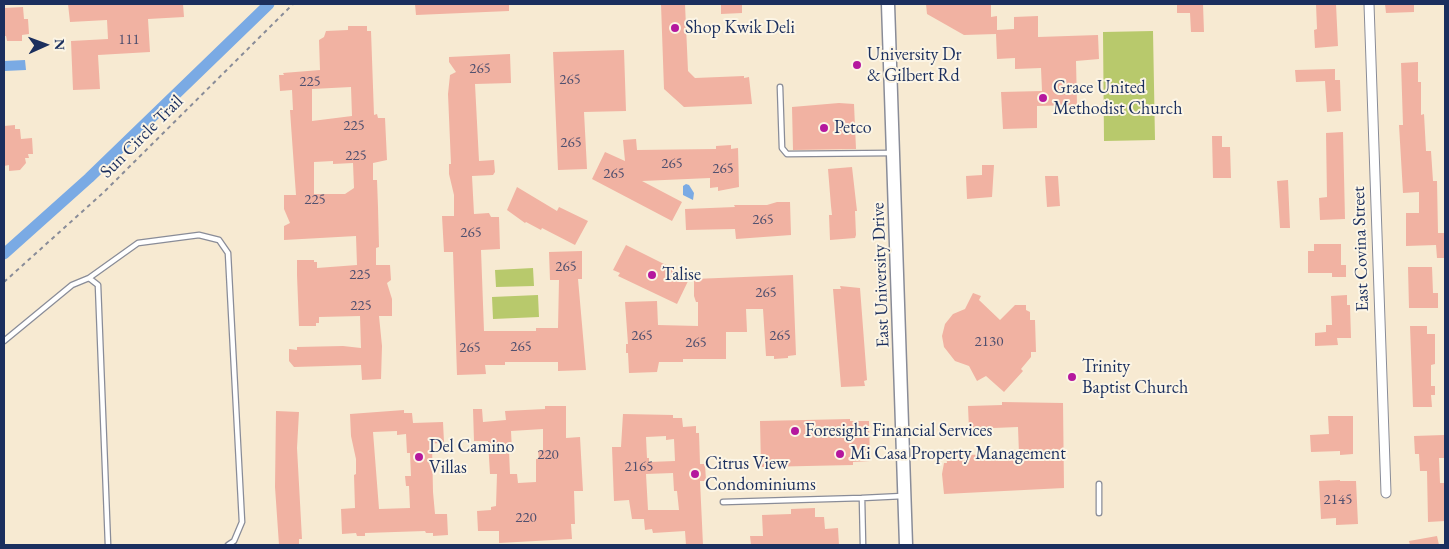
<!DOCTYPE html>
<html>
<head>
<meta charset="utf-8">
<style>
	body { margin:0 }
	#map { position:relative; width:1449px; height:549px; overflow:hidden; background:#f7ead2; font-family:"EB Garamond",serif }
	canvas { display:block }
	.frame { position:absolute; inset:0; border:5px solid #1b2f5e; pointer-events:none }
	.north { position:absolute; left:20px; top:20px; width:50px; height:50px; -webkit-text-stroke:4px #fcf5e5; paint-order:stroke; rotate:88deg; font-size:14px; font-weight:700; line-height:20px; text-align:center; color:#1b2f5e }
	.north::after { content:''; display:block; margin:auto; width:18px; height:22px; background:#1b2f5e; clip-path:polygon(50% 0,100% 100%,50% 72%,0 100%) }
</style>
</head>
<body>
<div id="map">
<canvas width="1449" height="549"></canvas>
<div class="frame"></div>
<div class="north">N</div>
</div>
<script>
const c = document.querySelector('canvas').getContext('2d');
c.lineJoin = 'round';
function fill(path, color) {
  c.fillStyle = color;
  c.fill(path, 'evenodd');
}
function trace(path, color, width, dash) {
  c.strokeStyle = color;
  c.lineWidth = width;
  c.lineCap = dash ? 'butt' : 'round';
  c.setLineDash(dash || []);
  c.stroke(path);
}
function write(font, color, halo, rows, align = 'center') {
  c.font = font + ' "EB Garamond",serif';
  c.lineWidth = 4;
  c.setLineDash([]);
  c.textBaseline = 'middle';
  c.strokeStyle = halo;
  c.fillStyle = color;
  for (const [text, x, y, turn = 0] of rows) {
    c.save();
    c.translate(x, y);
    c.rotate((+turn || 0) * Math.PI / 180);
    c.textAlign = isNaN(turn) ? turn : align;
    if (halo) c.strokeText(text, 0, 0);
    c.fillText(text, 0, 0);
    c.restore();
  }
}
fill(new Path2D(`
	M1153,31L1155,140L1104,141L1103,32Z
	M533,268L534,286L496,287L495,270Z
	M538,295L539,317L493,319L492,297Z`), '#b8c96c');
fill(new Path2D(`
	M25,60L26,70L4,71V61Z
	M686,184L689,185L694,193L693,200L683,195V186Z`), '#7aaae4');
trace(new Path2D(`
	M4,254L89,178L269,4`), '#7aaae4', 11);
fill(new Path2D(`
	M68,4H183L184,17L148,19L150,52L98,55L100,89L73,90L71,41L108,39L107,20L70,22Z
	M415,4H509V11L416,15Z
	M661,4H685L688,71L695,78L744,76V78L749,77L752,104L684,107L664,89Z
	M721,4H742V13L721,14Z
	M926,4H991V17L997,16V30L1014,29V17L1038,16V37L1098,35L1099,59L1076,61L1077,105L1037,106V128L1003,129L1001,92L1042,91L1041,68L1015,69V58L997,59L996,34L964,35L927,14Z
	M1177,4H1203L1204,32H1191L1190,13H1177Z
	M1316,4H1336L1338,46L1315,48L1314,30L1317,29Z
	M1385,4H1414V12L1386,13Z
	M23,7L24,19H28L29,34L22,35V41H7L6,36H4V8Z
	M348,26H367V31H371L374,115L377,114L378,118H385L387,160L373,163V180H377L378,207L379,247L376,248V265H390L391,280L387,283L392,299V316H379L382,346L381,379L362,380L361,365L294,367L289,361V349L297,350V347L343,346L361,348L360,316L319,317V323H316V326H299L297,275V260H314V262H317V268L357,265L356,236L284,240V226L290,223L284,209V195H296L291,125L290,110H293L292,90L280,91L279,75H284L283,73L320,70L319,40L324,37L326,31L348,30ZM351,87L352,116L312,121V89ZM333,161V164L353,163L354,188L345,194H314V162Z
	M624,50L626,111L584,112L587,169L558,170L553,52Z
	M510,54L511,83L475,84L479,161L494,160L495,172L493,175L472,176L474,214L489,213L491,217H499L500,249L481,250L484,331H536V328H558L559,280H550L549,252L582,251V279H578L586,370L558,371V362H505V365H485L486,374L457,375L453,252H444L442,216H454V195L449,174V164H451L448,94L450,75L456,72L449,62V57Z
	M1418,62V82H1421V115L1424,114L1426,151H1431L1433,181H1437L1438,233H1445V258H1437L1436,245L1406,246V213H1419V192L1403,193L1399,125H1403L1401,63Z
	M1335,69V80H1340L1341,111L1327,112L1325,81L1296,82L1295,70Z
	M839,103L854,104L856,149L793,150L792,107Z
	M15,125V129H20L21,139L32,138L33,154H28L29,158H25L26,163L20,170L9,171V165L4,166V126Z
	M1343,132L1345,219L1320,220L1319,198L1327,197L1326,133Z
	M1212,136H1222V147H1230L1231,178H1213Z
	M636,139L637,150L716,149V146L731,145V149L738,148L739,187L718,191V187L710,188V178L642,181L682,202L672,221L592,179L605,152L625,161L623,140Z
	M982,165H994L992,197L967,199L966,176L982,175Z
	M852,167L857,211H855L856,235L855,238L830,240L829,215H832L831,206L828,169Z
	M1045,176H1058L1060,206L1047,207Z
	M1288,180L1290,228H1280L1277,181Z
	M517,187L557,211L559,207L588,221L575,245L542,228L541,230L526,222L525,223L507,210Z
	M777,202H790L791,235L736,239L735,229L686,230L685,209L735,207L734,205H767Z
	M1314,244H1341V265H1346V277H1332V273H1308V251H1314Z
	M626,245L690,277L677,304L618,276L620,273L613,270Z
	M1408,267H1432L1433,293H1438V308H1409Z
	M793,275L796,355L788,356V358L774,359V356H766L763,309H746L747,332H726V359H683V362H659L657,372L629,373L628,353H626V344H628L625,302L657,301L658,325L698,326V302H696L694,296V279Z
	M840,286L860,288L867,380L864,381L865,386L841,387L833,289H841Z
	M973,293L981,296L979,300L1000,320L1015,305H1026V310L1030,312V320H1035L1036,352H1031V357L1021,369L1023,371L1004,392L986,376L977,381L969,366L955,361L944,347L942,336L945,324L953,314L965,309Z
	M1347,295V305H1350L1351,338H1337L1338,345L1315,346V333L1326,332V325H1332L1331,296Z
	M1410,326H1427V334H1435V364L1431,365V386H1435V395H1431L1432,407H1413Z
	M1002,402L1063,403L1064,488L944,494L942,474L944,463H947L946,455L960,453L961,455L1019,454L1018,427L969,429L968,406L1002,405Z
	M545,406H566V438L580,437L583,491H574L575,524H571L572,539L499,543V531H478L477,511L491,510V507L496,506L497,474H490L488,441H474L473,409H482L483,422L506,420L505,411L545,409ZM543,429V451H538L539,459H536V482L518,483L517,474H510L509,451H512L511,431Z
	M404,410V413H412L413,423L443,422L444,442L432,444L433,492L435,514H447L448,535L433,536V533H426L425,531L365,533V536H357L356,533L342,534L341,509L355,508L354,475L356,474V459L351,436L350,414ZM397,431V435L406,434L407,453H410L411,476H405L406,486H409L410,508L379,509L373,432Z
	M276,411L299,412L297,448L302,539H299V545H279L275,487Z
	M623,414L673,415V418H682L683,427L696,426V433H699L700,464H705L706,481H700L703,545H686L685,531L653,533L652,529L645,530L644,519H632L629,500L614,501L612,447H621ZM666,436V440L674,439L675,461L649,462V458H647L646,437ZM673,473L674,491H677L679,510H648L646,474Z
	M1328,416H1353V454L1340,455V451L1311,452L1310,435L1329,434Z
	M850,419V421H869L870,461L853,462V465L761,467L760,421Z
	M1444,435V458H1439L1440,483H1445V521L1428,522L1427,471H1420L1419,454H1415L1414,436Z
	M1340,480V481H1356L1358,524L1336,525V518L1321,519L1319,481Z
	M815,508V517H824L825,529L838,528L839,545H751L750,536H763L762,515L791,514V509Z
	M1437,536L1439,545H1410L1409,541Z`), '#f1b2a2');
const lane = new Path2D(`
	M780,87L782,148L787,154L891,153
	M89,278L138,243L199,235L219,240L228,253L242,522L234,541L228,545
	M4,341L72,285L89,278L98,285L108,545
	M1099,484V513
	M862,498L903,496
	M723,502L862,498L863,545`);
const street = new Path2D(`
	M1369,4L1386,493`);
const secondary = new Path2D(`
	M888,4L906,545`);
trace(lane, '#898c98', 7);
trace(street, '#898c98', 11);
trace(secondary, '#898c98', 15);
trace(new Path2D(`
	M4,282L104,192L293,4`), '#898c98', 2, [4, 4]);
trace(lane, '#fff', 4.5);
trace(street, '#fff', 9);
trace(secondary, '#fff', 12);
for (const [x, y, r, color] of [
	[675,28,5,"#b5179e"],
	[857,65,5,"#b5179e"],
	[1043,98,5,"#b5179e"],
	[824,128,5,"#b5179e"],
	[652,275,5,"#b5179e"],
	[1072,377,5,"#b5179e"],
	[795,431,5,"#b5179e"],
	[840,454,5,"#b5179e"],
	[419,457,5,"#b5179e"],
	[695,474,5,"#b5179e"]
]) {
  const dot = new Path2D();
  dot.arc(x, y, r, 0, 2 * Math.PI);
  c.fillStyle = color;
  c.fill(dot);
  trace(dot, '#fcf5e5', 2);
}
write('15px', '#50506f', null, [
	["111",129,40],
	["265",480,69],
	["265",570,80],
	["225",310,82],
	["225",354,126],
	["265",571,143],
	["225",356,156],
	["265",672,164],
	["265",723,169],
	["265",614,174],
	["225",315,200],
	["265",763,220],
	["265",471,233],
	["265",566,267],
	["225",360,275],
	["265",766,293],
	["225",361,306],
	["265",642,336],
	["265",780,336],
	["2130",989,342],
	["265",696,343],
	["265",521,347],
	["265",470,348],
	["220",548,455],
	["2165",639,467],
	["2145",1338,500],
	["220",526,518]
]);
write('18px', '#1b2f5e', '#fcf5e5', [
	["Shop Kwik Deli",685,28],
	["University Dr",867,55],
	["& Gilbert Rd",867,76],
	["Grace United",1053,88],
	["Methodist Church",1053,109],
	["Petco",834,128],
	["Talise",662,275],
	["Trinity",1082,367],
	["Baptist Church",1082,388],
	["Foresight Financial Services",805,431],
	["Del Camino",429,447],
	["Villas",429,468],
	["Mi Casa Property Management",850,454],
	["Citrus View",705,464],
	["Condominiums",705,485]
], 'left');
write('18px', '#1b2f5e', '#fcf5e5', [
	["Sun Circle Trail",142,137,-45],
	["East Covina Street",1361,249,-92],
	["East University Drive",881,275,-92]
]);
</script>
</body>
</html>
